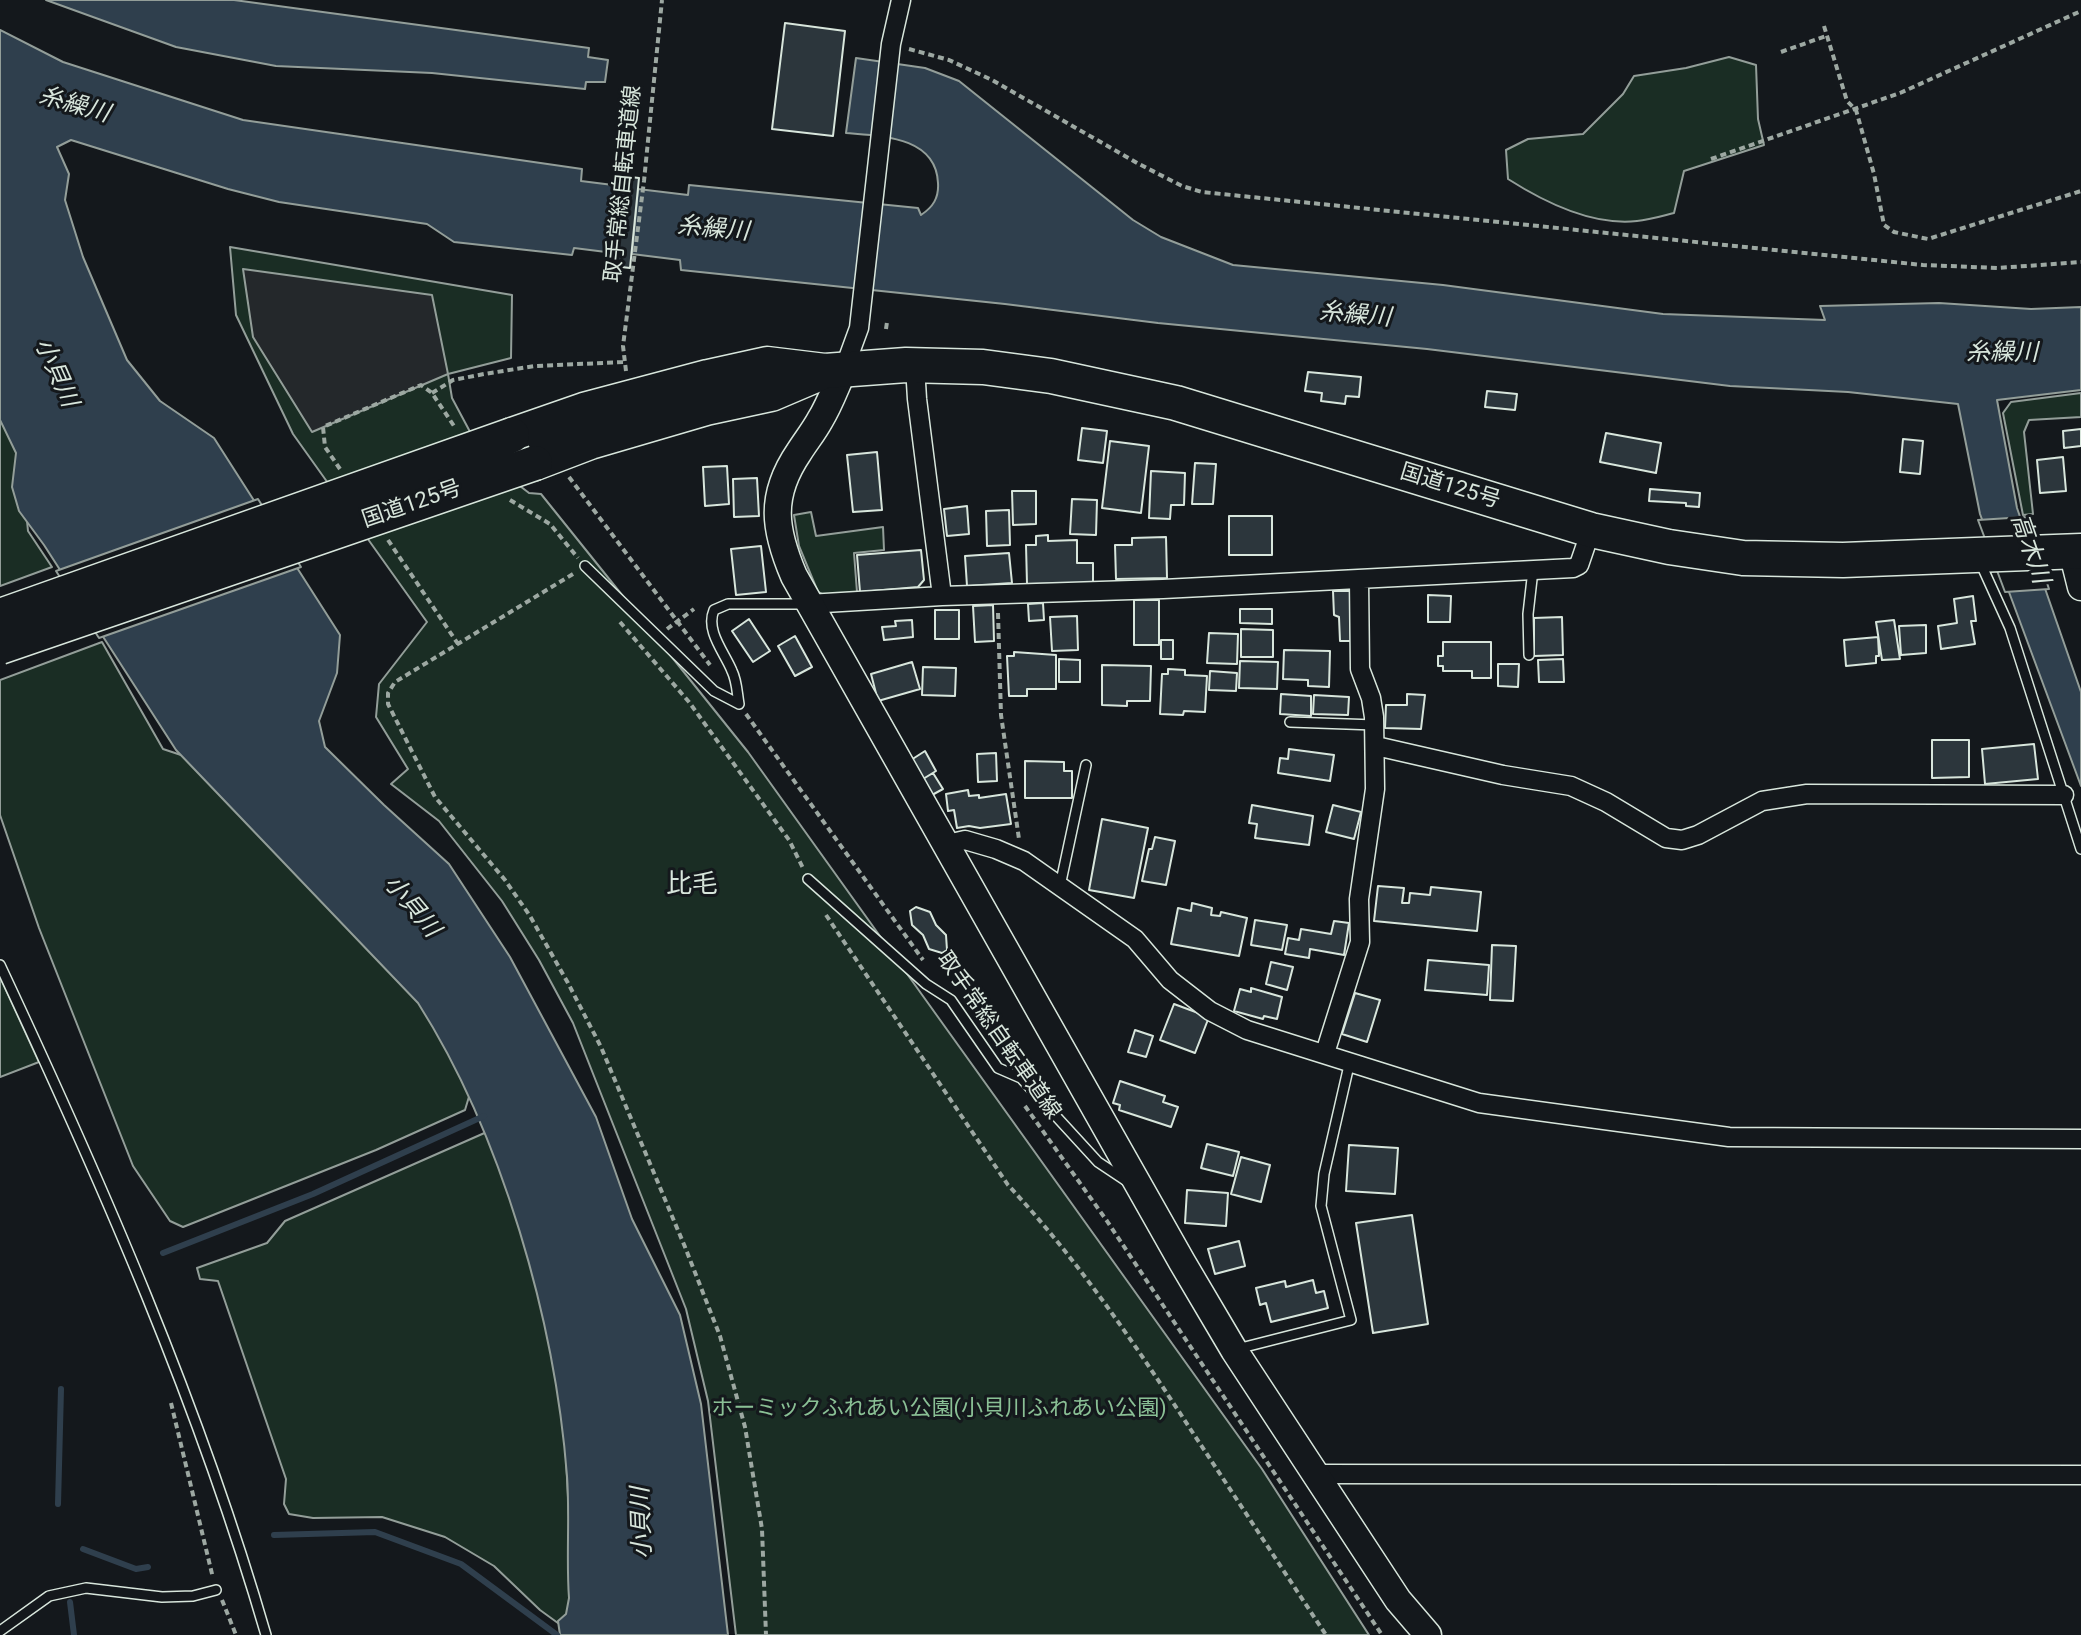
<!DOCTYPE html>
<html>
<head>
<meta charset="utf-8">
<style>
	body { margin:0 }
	canvas { display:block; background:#14181c }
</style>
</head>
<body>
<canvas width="2081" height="1635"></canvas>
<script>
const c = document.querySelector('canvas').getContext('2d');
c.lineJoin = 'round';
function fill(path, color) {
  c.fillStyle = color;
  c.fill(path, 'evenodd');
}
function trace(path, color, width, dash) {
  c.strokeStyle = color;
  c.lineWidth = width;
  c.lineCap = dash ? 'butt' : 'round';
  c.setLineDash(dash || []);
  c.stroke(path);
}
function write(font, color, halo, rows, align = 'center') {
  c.font = font + ' Roboto,"Noto Sans JP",sans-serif';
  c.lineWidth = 6;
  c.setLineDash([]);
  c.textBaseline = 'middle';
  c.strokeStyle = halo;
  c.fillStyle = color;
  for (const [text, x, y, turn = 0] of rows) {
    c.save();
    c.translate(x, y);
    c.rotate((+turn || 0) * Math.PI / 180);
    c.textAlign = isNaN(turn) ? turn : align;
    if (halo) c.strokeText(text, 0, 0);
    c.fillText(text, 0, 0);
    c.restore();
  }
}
const green = new Path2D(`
	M1729,57L1756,65L1758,119L1764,145L1684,171L1674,213C1662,216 1649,220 1637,221C1592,226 1544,202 1508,179L1506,150L1528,139L1583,134L1623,94L1634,76L1686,68Z
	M230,247L512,295L511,358L448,374L452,398L484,458L529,493L541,494L748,752L1262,1469L1369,1635H736L708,1401L686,1309L573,1023L539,960L502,901L439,821L391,784L408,769L376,717L379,684L427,622L293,434L236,315Z
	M2081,393V417L2029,420L2024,432L2033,514L2023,515L2003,413L2011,402Z
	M0,408L19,440L28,531L52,567L0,586Z
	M811,512L816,536L883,527L884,550L854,553L857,592L824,595L818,592L799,546L794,515Z
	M102,642L163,749L193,759L425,1003L471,1090L465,1110L376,1150L183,1227L170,1221L133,1166L39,928L0,815V680Z
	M0,977L39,1062L0,1077Z
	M489,1131L514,1198L562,1381L574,1614L562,1626L540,1610L494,1566L445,1537L382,1517L313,1518L289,1514L284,1504L286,1479L218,1281L200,1279L197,1268L267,1243L285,1221Z`);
fill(green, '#1a2d24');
trace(green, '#939e99', 2);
const parking = new Path2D(`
	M243,269L432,295L448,374L312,432L253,337Z`);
fill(parking, '#24282b');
trace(parking, '#939e99', 2);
const water = new Path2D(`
	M46,0H234L589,48L588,57L608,60L605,82H586L585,89L432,73L276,66L176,47Z
	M0,30L63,62L243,120L582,169L581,181L621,186L614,253L574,248L572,255L454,242L427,224L279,202L228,189L71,140L57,147L69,174L65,200L83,257L127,360L160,401L214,438L340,635L337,673L319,721L325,747L384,805L449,864L510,957L596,1117L632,1219L680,1315L701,1404L728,1635H560L558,1621L566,1614L569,1598C566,1558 570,1517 567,1476C555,1321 502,1135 418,1003L176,750L44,545L19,511L12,487L16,453L0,420Z
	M856,58L925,68L959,81L1133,220L1161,237L1233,265L1443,285L1663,314L1825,320L1820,306L1939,303L2031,309L2081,307V390L1997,400L2017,508L2081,692V786L1980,514L1958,404L1848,392L1730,386L1427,349L1158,323L1005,304L681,270L680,260L632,254L638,189L688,195L689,185L918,208L921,215C933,207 939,198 938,183C936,136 880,136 846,133Z`);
fill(water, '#2f3f4d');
trace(water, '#939e99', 2);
const pier = new Path2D(`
	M258,499L301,567L99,638L56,571Z
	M2025,517L2049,589L2005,592L1978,520Z`);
fill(pier, '#14181c');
trace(pier, '#939e99', 2);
trace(new Path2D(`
	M163,1253L313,1194L484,1116
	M58,1504L61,1389
	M274,1535L375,1532L461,1564L557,1635
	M83,1549L136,1569L148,1567
	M70,1602L74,1635`), '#2f3f4d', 6);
const building = new Path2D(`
	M785,23L845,31L833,136L772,129Z
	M622,176L639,178L630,268L613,266Z
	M1308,372L1361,377L1359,397L1346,396L1345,404L1321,401L1322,393L1305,391Z
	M1487,391L1517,394L1515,410L1485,407Z
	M1082,428L1107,431L1103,463L1078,460Z
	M2081,429V446L2064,448L2063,431Z
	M1606,433L1661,443L1656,473L1600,462Z
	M1903,439L1923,441L1920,474L1900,472Z
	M1110,441L1149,446L1141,513L1102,508Z
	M877,452L882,510L853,512L847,455Z
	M2063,457L2066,491L2040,493L2037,460Z
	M1195,463L1216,464L1213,504H1192Z
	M727,466L729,504L705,506L703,467Z
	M1151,471L1185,473L1184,505H1171L1170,519L1149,518Z
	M757,478L759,516L734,517L733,479Z
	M1650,489L1700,493L1699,507L1686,506V503L1649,501Z
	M1012,491H1036V524L1013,525Z
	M1072,499L1097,500L1096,535L1070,534Z
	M967,506L969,534L947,536L944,509Z
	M1009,510L1010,545L987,546L986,511Z
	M1229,516H1272V555H1229Z
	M1048,535V541L1077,540V563H1093V583L1027,584L1026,545H1036V536Z
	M1166,537L1167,578L1116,579L1115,545H1132V538Z
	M761,546L766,592L736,595L731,549Z
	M921,550L924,580L918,587L860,592L857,555Z
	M1009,553L1012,583L967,586L965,556Z
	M1333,591H1350L1351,641H1340L1339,617L1334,615Z
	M1428,595L1451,596L1450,622H1428Z
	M1973,596L1976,621H1971L1975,644L1941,649L1938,626L1957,623L1954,599Z
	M1134,600H1159V645H1134Z
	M1043,603L1044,620L1029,621L1028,604Z
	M993,605L994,641L975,642L973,606Z
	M1240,609H1272V624L1240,623Z
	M935,610H959V639H935Z
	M1077,616L1078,650L1052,651L1050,617Z
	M1562,617L1563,655L1534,656V618Z
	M749,619L770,651L753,662L732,631Z
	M912,620L913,637L884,640L882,627L896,626L895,621Z
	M1894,620L1900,659L1882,660L1876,622Z
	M1926,625V653L1901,655L1899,626Z
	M1241,629L1273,630V657H1241Z
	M1209,633L1238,634L1237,664L1207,663Z
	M795,636L812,667L795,676L778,646Z
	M1878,637L1879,656H1876V663L1846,666L1844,640Z
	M1161,640H1173V659H1161Z
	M1443,642H1491V678H1472V671H1443V666H1438V656H1443Z
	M1284,650L1330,651L1329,687L1308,686V680L1283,679Z
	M1014,652L1056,655V689H1027V696H1009L1007,656H1014Z
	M1059,659L1080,660V682H1059Z
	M1563,659L1564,682H1539L1538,660Z
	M1240,661L1278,662L1277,689L1239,688Z
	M912,662L920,689L878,701L871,674Z
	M1498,664H1519L1518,687L1498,686Z
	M1102,665L1151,666L1150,701H1127V706L1102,705Z
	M923,667L956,668L955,696L922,695Z
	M1168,669L1185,670V675L1207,676L1205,712L1184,711L1183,715L1160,714L1162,674H1168Z
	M1210,671L1237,673L1236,691L1209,690Z
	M1281,694L1311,696V716L1280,714Z
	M1407,694L1425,695L1421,729L1385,728L1386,705H1407Z
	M1314,695L1349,697L1348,715L1313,714Z
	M1932,740H1969V777L1932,778Z
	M2034,744L2038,779L1985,784L1982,749Z
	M1289,749L1334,755L1330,781L1278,773L1280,758L1288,759Z
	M925,751L936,771L923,779L911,760Z
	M996,753L997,781L978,782L977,754Z
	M1025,761L1064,762V771H1072V798H1025Z
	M933,773L943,789L932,795L923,779Z
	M968,790L969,796L979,795V798L1006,794L1011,824L980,828L969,826L957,828L954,810L948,811L946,794Z
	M1252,805L1313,816L1309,845L1255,838L1257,824L1249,823Z
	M1333,805L1361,812L1354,839L1326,832Z
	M1102,819L1148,828L1134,898L1089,890Z
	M1155,837L1175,841L1166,885L1142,881L1149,849H1152Z
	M1378,886L1404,888L1402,903H1409L1410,893L1430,895L1431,887L1481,892L1477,931L1374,921Z
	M1192,903L1212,908L1211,915L1220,916L1221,912L1247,918L1239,956L1171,944L1178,908L1191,911Z
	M916,907L930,912L936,925L946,935L947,950L942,953L929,949L923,935L912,925L910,911Z
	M1255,920L1287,925L1282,950L1251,945Z
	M1334,921L1349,923L1344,955L1310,949L1309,958L1285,954L1288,938L1299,940L1301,929L1331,934Z
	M1492,945L1516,946L1513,1001L1490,1000Z
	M1428,960L1489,965L1487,995L1425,990Z
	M1271,962L1293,967L1287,990L1266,984Z
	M1251,988L1282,997L1277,1019L1264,1016L1263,1019L1234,1011L1240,989L1251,992Z
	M1355,993L1380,1000L1367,1042L1342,1034Z
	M1174,1004L1209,1017L1195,1053L1160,1040Z
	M1135,1030L1153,1036L1146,1057L1128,1052Z
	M1120,1081L1165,1096L1163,1102L1178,1107L1171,1127L1119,1110L1120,1105L1113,1103Z
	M1207,1144L1239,1152L1233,1176L1201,1168Z
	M1349,1145L1398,1148L1395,1194L1346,1191Z
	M1241,1157L1270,1165L1261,1202L1231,1194Z
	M1187,1190L1228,1193L1226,1226L1185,1223Z
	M1412,1215L1428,1324L1373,1333L1356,1223Z
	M1239,1241L1245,1266L1215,1274L1208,1249Z
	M1313,1280L1316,1293L1324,1291L1328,1308L1271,1322L1266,1303L1260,1305L1256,1288L1285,1281L1286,1287Z`);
fill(building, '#2c363c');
trace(building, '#d8e6dc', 2);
const lane = new Path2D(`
	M1980,562L2010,628L2081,849
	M585,566L714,691L739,704
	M1529,655L1528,614L1533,570
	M739,704C737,693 737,681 732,671C725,653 705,631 714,610L728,604H804
	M1290,722L1375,725
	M808,879L926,984L951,1000L998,1068L1021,1078L1098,1162L1128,1182
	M1060,886L1086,765
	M0,965C102,1183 199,1404 266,1635
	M1237,1349L1351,1320L1321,1206L1324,1174L1350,1061
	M0,1631L49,1596L86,1588L162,1597L193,1596L216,1590`);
const street = new Path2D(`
	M915,366L917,399L942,596
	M844,369L859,328L891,44L901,0
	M808,604L942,596L1163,589L1573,568L1579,565L1591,530
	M1376,746L1503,775L1571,786L1606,802L1666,838L1682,840L1698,835L1762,801L1807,794L2064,795
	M943,845L965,840L996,849L1024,861L1135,939L1170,980L1210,1011L1247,1030L1479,1103L1729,1137L2081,1139
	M1325,1053L1360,942L1359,899L1375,789L1374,717L1371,698L1360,669L1359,580
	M1315,1474L2081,1475`);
const secondary = new Path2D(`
	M844,369C836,386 830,404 820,420C814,431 806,441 799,452C769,496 774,529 794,576L1182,1262L1234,1350L1398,1600L1428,1635
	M2072,551L2081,587`);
const highway = new Path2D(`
	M512,435L584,410L708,377L767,364L825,371L906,365L983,367L1051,376L1176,403L1591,530L1669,547L1743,558L1843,560L2081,551
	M535,463L590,442L706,408L771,394L825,371`);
trace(lane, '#d8e6dc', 12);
trace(street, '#d8e6dc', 21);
trace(secondary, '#d8e6dc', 29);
trace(highway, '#d8e6dc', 37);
trace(new Path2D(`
	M1824,26L1847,101L1856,110L1874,174L1884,225L1894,232L1928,239L2081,191
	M909,49L949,60L992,80L1139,164L1182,186L1202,192L1923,265L1998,268L2081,262
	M1781,52L1826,36
	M1711,159L1900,93L2081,11
	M886,329L887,322
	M626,371L623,346L644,181L662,0
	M432,393L453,380L484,374L535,366L624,362
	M340,469L325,447L323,427L421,385L432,393L454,426
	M569,477L710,665
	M510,500L550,524L578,558
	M388,540L458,644
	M573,574L395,682L388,693V704L435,797L505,880L530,916L568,983L601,1047L685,1247L720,1336L745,1427L762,1529L766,1635
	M998,613L1001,715L1019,839
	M620,622L689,702L789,840L803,868
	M667,629L694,609
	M746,714L923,960
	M826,915L1008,1185C1078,1260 1135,1344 1191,1430C1236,1498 1281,1567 1326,1635
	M1025,1106L1107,1221L1382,1635
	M171,1403L213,1578
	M222,1600L236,1635`), '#9da8a2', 4, [6, 4]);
trace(lane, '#14181c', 9);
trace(street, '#14181c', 18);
trace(secondary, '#14181c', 26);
trace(highway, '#14181c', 34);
const highwayBridge = new Path2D(`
	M0,616L512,435
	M0,647L535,463`);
trace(highwayBridge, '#d8e6dc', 37, []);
trace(highwayBridge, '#14181c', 34);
write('22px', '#d8e6dc', '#14181c', [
	["取手常総自転車道線",624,184,-84],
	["国道125号",1450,487,17],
	["国道125号",412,505,-19],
	["取手常総自転車道線",998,1036,55]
]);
write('22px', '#8ac095', '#14181c', [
	["ホーミックふれあい公園(小貝川ふれあい公園)",939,1409]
]);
write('italic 24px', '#d8e6dc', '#14181c', [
	["糸繰川",74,106,16],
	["糸繰川",713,230,5],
	["糸繰川",1355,316,5],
	["糸繰川",2002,354],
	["小貝川",55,373,66],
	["高木川",2029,549,71],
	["小貝川",411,907,50],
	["小貝川",643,1523,-92]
]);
write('26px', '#d8e6dc', '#14181c', [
	["比毛",692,885]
]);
</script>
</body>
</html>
